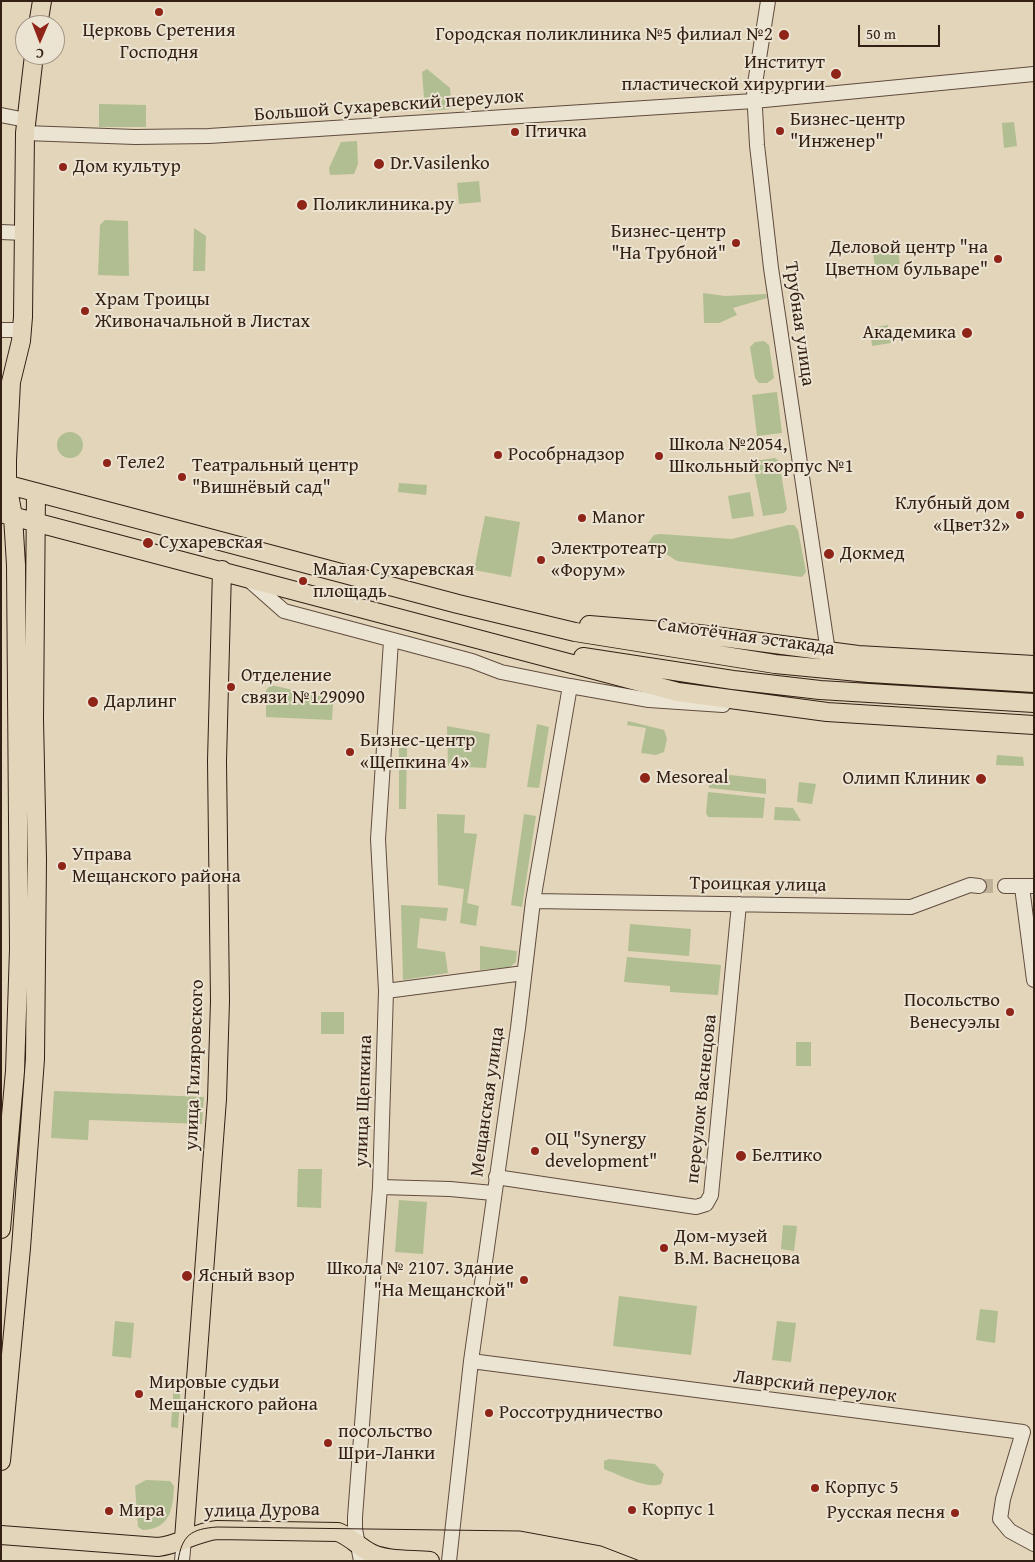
<!DOCTYPE html>
<html>
<head>
<meta charset="utf-8">
<style>
	body { margin:0 }
	#map { position:relative; width:1035px; height:1562px; overflow:hidden; background:#e2d5b9; font-family:"Gentium Book Plus",serif }
	canvas { display:block }
	.frame { position:absolute; inset:0; border:2px solid #341f15; pointer-events:none }
	.north { position:absolute; left:15px; top:15px; width:50px; height:50px; box-sizing:border-box; background:#ece4d2; border:1px solid #a29586; border-radius:50%; rotate:181deg; font-size:14px; font-weight:700; line-height:20px; text-align:center; color:#341f15 }
	.north::after { content:''; display:block; margin:auto; width:18px; height:22px; background:#8f2418; clip-path:polygon(50% 0,100% 100%,50% 72%,0 100%) }
	.scale { position:absolute; left:858px; top:25px; width:82px; height:22px; box-sizing:border-box; border:2px solid #341f15; border-top:0; padding-left:6px; font-size:15px; line-height:18px; white-space:nowrap; color:#341f15; -webkit-text-stroke:4px #ece4d2; paint-order:stroke }
</style>
</head>
<body>
<div id="map">
<canvas width="1035" height="1562"></canvas>
<div class="frame"></div>
<div class="north">С</div>
<div class="scale">50 m</div>
</div>
<script>
const c = document.querySelector('canvas').getContext('2d');
c.lineJoin = 'round';
function fill(path, color) {
  c.fillStyle = color;
  c.fill(path, 'evenodd');
}
function trace(path, color, width, dash) {
  c.strokeStyle = color;
  c.lineWidth = width;
  c.lineCap = dash ? 'butt' : 'round';
  c.setLineDash(dash || []);
  c.stroke(path);
}
function write(font, color, halo, rows, align = 'center') {
  c.font = font + ' "Gentium Book Plus",serif';
  c.lineWidth = 4;
  c.setLineDash([]);
  c.textBaseline = 'middle';
  c.strokeStyle = halo;
  c.fillStyle = color;
  for (const [text, x, y, turn = 0] of rows) {
    c.save();
    c.translate(x, y);
    c.rotate((+turn || 0) * Math.PI / 180);
    c.textAlign = isNaN(turn) ? turn : align;
    if (halo) c.strokeText(text, 0, 0);
    c.fillText(text, 0, 0);
    c.restore();
  }
}
fill(new Path2D(`
	M427,69L450,88L452,109L425,111L422,72Z
	M99,104L146,105V127H99Z
	M1014,122L1017,146L1004,148L1002,123Z
	M357,141L358,164L354,174L330,175L329,168L341,142Z
	M479,181L481,202L459,204L457,183Z
	M105,220L128,221L129,276L98,275L100,225Z
	M194,228L206,236L205,271H193Z
	M886,244L887,250L898,249L900,266L875,268L872,245Z
	M703,293L725,296L766,294L767,298L733,308L737,315L719,323H704Z
	M888,325L891,343L872,346L870,328Z
	M764,341L769,345L774,378L767,383H759L755,378L750,347L755,342Z
	M777,392L782,433L757,436L752,395Z
	M57 445a13 13 0 1 1 26 0a13 13 0 1 1-26 0Z
	M775,458L779,461L787,509L784,513L763,516L753,465L754,461Z
	M399,483L427,485L426,495L398,492Z
	M750,492L754,516L732,519L728,496Z
	M485,516L520,522L511,577L474,570Z
	M788,525H794L798,530L806,572L802,577L677,561L663,552L649,549L647,544L654,535L660,534L732,539Z
	M271,685L324,697L333,704L332,720L266,717V690Z
	M628,721L664,730L667,739L664,752L656,755L641,753L646,728L627,725Z
	M537,724L549,727L539,788L527,787Z
	M447,726L490,734L486,768L448,766Z
	M399,747L407,748L406,809H399Z
	M997,755L1023,757L1024,766L996,765Z
	M713,773L766,779V794L709,788L710,774Z
	M799,782L816,784L812,804L797,802Z
	M708,792L765,798L763,818L708,817L706,813Z
	M775,807L793,808L801,821L774,820Z
	M437,814L465,815L464,833L477,834L467,903L479,906L476,926L460,923L464,889L438,885Z
	M524,814L536,816L522,907L511,905Z
	M401,905L448,908L446,921L420,918L417,948L445,952L448,973L403,980Z
	M630,924L691,929L689,956L628,951Z
	M480,946L517,951L516,962L510,967L480,970Z
	M627,957L721,965L718,995L670,992V986L624,982Z
	M321,1012H344V1034H321Z
	M796,1042H811V1066H796Z
	M54,1091L204,1097L202,1124L89,1120L88,1140L51,1138Z
	M298,1169H322L321,1208L297,1207Z
	M399,1200L427,1202L423,1254L395,1252Z
	M783,1225L797,1226L794,1251L781,1249Z
	M619,1296L697,1306L691,1355L613,1346Z
	M980,1309L998,1311L995,1343L976,1340Z
	M115,1321L134,1323L131,1358L112,1356Z
	M777,1321L796,1323L791,1362L772,1360Z
	M174,1382L181,1383L178,1428L171,1427Z
	M609,1459L655,1464L664,1474L661,1484C649,1490 617,1474 604,1469V1461Z
	M146,1480L170,1481L174,1486C173,1509 170,1529 143,1530L138,1527L135,1486Z`), '#b1be91');
trace(new Path2D(`
	M979,886H1005`), '#bfb198', 14, [14, 7]);
const minor = new Path2D(`
	M768,1L754,90L757,145L771,268L828,652
	M1,115L26,120
	M25,133L135,137L209,136L754,101L1034,74
	M1,232L24,233
	M1,330H22
	M250,581L284,611L472,661L501,672L570,686L649,700L723,705
	M1005,886H1034
	M1022,887L1034,980
	M533,901L911,907L970,885L979,886
	M386,991L524,973
	M496,1177L696,1207L706,1204L711,1195L739,904
	M380,1187L450,1189L493,1193
	M471,1361L1023,1432L1003,1499L1000,1519L1010,1531L1034,1544
	M182,1561L184,1539
	M361,1561L355,1529V1517L380,1187L386,991L378,839L391,641
	M449,1561L471,1361L518,1028L533,901L570,686`);
const major = new Path2D(`
	M38,25L42,1
	M1,483L458,604L575,632L775,664L869,673L1034,683
	M4,514L678,692L827,712L1034,725
	M589,625L699,634L858,655L1034,665
	M583,657L733,680L820,690L1034,703
	M1,1229L15,1071L19,949L16,565L13,516L7,484V460L11,382L21,341L23,317L25,133L34,55
	M1,1461L21,1248L35,1059L37,860L34,719L36,492
	M1,1535L158,1547C179,1545 196,1532 217,1530L338,1532C351,1537 359,1547 371,1553C387,1561 412,1559 430,1561
	M184,1539L217,1099L220,1001L217,761L222,570`);
trace(minor, '#604c3e', 16);
trace(major, '#341f15', 20);
trace(minor, '#ece4d2', 14);
trace(major, '#e2d5b9', 18);
trace(new Path2D(`
	M178,1561C182,1535 191,1529 217,1527L520,1531L601,1546L640,1561`), '#341f15', 1);
for (const [x, y, r, color] of [
	[159,12,5,"#8f2418"],
	[784,35,6,"#8f2418"],
	[836,74,6,"#8f2418"],
	[780,131,5,"#8f2418"],
	[515,132,5,"#8f2418"],
	[379,164,6,"#8f2418"],
	[63,167,5,"#8f2418"],
	[302,205,6,"#8f2418"],
	[736,243,5,"#8f2418"],
	[998,259,5,"#8f2418"],
	[85,311,5,"#8f2418"],
	[967,333,6,"#8f2418"],
	[498,455,5,"#8f2418"],
	[659,456,5,"#8f2418"],
	[107,463,5,"#8f2418"],
	[182,477,5,"#8f2418"],
	[1020,515,5,"#8f2418"],
	[582,518,5,"#8f2418"],
	[148,543,6,"#8f2418"],
	[829,554,6,"#8f2418"],
	[541,560,5,"#8f2418"],
	[303,581,5,"#8f2418"],
	[231,687,5,"#8f2418"],
	[93,702,6,"#8f2418"],
	[350,752,5,"#8f2418"],
	[645,778,6,"#8f2418"],
	[981,779,6,"#8f2418"],
	[62,866,5,"#8f2418"],
	[1010,1012,5,"#8f2418"],
	[535,1151,5,"#8f2418"],
	[741,1156,6,"#8f2418"],
	[664,1248,5,"#8f2418"],
	[187,1276,6,"#8f2418"],
	[524,1280,5,"#8f2418"],
	[139,1394,5,"#8f2418"],
	[489,1413,5,"#8f2418"],
	[328,1443,5,"#8f2418"],
	[815,1488,5,"#8f2418"],
	[632,1510,5,"#8f2418"],
	[109,1511,5,"#8f2418"],
	[955,1513,5,"#8f2418"]
]) {
  const dot = new Path2D();
  dot.arc(x, y, r, 0, 2 * Math.PI);
  c.fillStyle = color;
  c.fill(dot);
  trace(dot, '#ece4d2', 2);
}
write('19px', '#341f15', '#ece4d2', [
	["Церковь Сретения",159,31,"center"],
	["Господня",159,53,"center"],
	["Городская поликлиника №5 филиал №2",773,35,"right"],
	["Институт",825,63,"right"],
	["пластической хирургии",825,85,"right"],
	["Бизнес-центр",790,120],
	["\"Инженер\"",790,142],
	["Птичка",525,132],
	["Dr.Vasilenko",390,164],
	["Дом культур",73,167],
	["Поликлиника.ру",313,205],
	["Бизнес-центр",726,232,"right"],
	["\"На Трубной\"",726,254,"right"],
	["Деловой центр \"на",988,248,"right"],
	["Цветном бульваре\"",988,270,"right"],
	["Храм Троицы",95,300],
	["Живоначальной в Листах",95,322],
	["Академика",956,333,"right"],
	["Школа №2054,",669,445],
	["Школьный корпус №1",669,467],
	["Рособрнадзор",508,455],
	["Теле2",117,463],
	["Театральный центр",192,466],
	["\"Вишнёвый сад\"",192,488],
	["Клубный дом",1010,504,"right"],
	["«Цвет32»",1010,526,"right"],
	["Manor",592,518],
	["Сухаревская",159,543],
	["Электротеатр",551,549],
	["«Форум»",551,571],
	["Докмед",840,554],
	["Малая Сухаревская",313,570],
	["площадь",313,592],
	["Отделение",241,676],
	["связи №129090",241,698],
	["Дарлинг",104,702],
	["Бизнес-центр",360,741],
	["«Щепкина 4»",360,763],
	["Mesoreal",656,778],
	["Олимп Клиник",970,779,"right"],
	["Управа",72,855],
	["Мещанского района",72,877],
	["Посольство",1000,1001,"right"],
	["Венесуэлы",1000,1023,"right"],
	["ОЦ \"Synergy",545,1140],
	["development\"",545,1162],
	["Белтико",752,1156],
	["Дом-музей",674,1237],
	["В.М. Васнецова",674,1259],
	["Школа № 2107. Здание",514,1269,"right"],
	["\"На Мещанской\"",514,1291,"right"],
	["Ясный взор",198,1276],
	["Мировые судьи",149,1383],
	["Мещанского района",149,1405],
	["Россотрудничество",499,1413],
	["посольство",338,1432],
	["Шри-Ланки",338,1454],
	["Корпус 5",825,1488],
	["Корпус 1",642,1510],
	["Мира",119,1511],
	["Русская песня",945,1513,"right"]
], 'left');
write('19px', '#341f15', '#ece4d2', [
	["Большой Сухаревский переулок",389,106,-4],
	["Трубная улица",799,324,82],
	["Самотёчная эстакада",746,637,8],
	["Троицкая улица",758,885,1],
	["улица Гиляровского",195,1065,-88],
	["переулок Васнецова",702,1099,-84],
	["улица Щепкина",364,1101,-88],
	["Мещанская улица",488,1102,-82],
	["Лаврский переулок",815,1387,7],
	["улица Дурова",262,1511,-1]
]);
</script>
</body>
</html>
